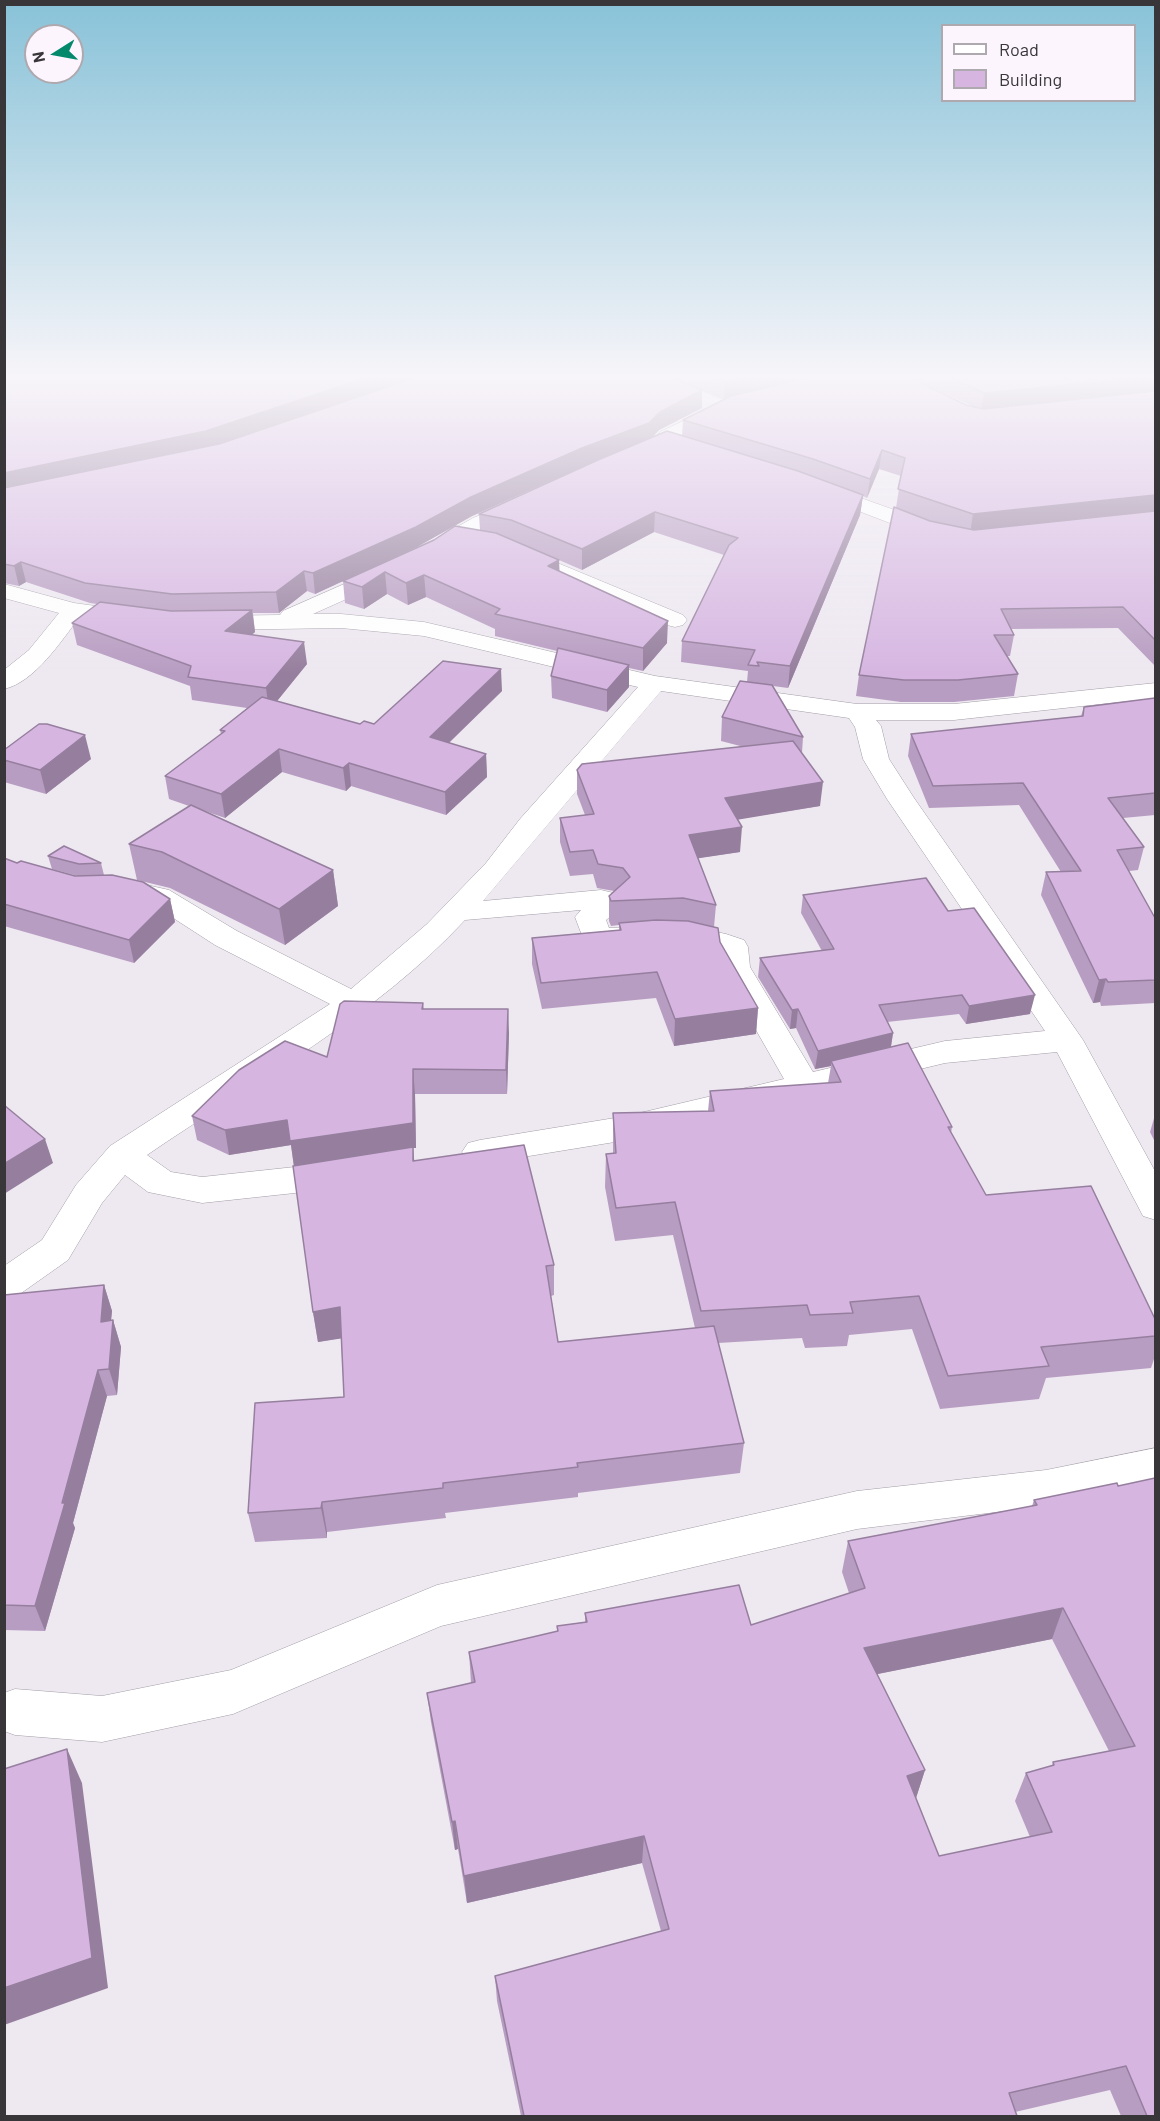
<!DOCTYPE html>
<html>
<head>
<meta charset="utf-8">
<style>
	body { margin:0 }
	#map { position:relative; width:1160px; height:2121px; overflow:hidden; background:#eee8f1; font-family:Barlow,sans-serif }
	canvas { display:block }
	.frame { position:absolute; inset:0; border:6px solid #383639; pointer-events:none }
	.legend { position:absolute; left:941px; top:24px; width:195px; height:78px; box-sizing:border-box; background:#fcf5fe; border:2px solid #aea9af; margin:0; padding:8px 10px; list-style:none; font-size:18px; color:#383639 }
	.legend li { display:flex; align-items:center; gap:12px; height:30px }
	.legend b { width:30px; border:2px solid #aea9af }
	.north { position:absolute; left:24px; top:24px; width:60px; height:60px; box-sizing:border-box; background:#fcf5fe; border:2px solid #aea9af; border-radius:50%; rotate:259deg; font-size:16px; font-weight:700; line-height:24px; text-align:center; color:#383639 }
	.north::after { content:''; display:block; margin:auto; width:21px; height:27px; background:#05896d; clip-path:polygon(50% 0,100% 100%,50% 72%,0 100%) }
</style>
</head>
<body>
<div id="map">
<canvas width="1160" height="2121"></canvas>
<div class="frame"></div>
<ul class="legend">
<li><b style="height:8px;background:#fff"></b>Road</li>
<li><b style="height:16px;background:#d6b6e1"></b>Building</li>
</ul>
<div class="north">N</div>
</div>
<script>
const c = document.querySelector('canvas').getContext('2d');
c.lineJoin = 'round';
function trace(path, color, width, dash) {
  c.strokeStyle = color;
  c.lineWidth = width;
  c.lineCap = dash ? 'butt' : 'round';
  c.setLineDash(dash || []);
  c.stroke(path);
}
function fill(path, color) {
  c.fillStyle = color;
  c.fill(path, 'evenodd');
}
const minor = new Path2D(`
	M721,403L728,405L730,409L728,413L674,440L664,451L636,461L629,459L626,455L629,451L650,443L660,432Z
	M819,483L942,527L945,532L942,537L934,538L926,537L812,493L809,489L812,485Z
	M520,499L527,501L530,505L527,509L487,526L438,557L430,559L422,557L419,552L422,547L473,518Z
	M519,547L683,615L687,620L683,625L675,627L667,625L511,559L508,554L511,549Z
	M383,567L391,569L394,574L391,579L313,614H341L424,622L655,676L857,704H954L1156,683V698L954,720H876L881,726L889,759L914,798L1083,1040L1156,1173V1220L1143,1216L1057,1052L945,1063L627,1140L480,1164L468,1161L462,1152L468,1143L480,1140L627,1116L784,1079L720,967L718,952C690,942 663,942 633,945C617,946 602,950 586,946L575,917L581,910L465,920C375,1017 255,1081 147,1155L171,1172L202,1177L341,1162L354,1166L359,1175L354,1184L341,1188L202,1203L148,1192L125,1175L102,1203L68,1260L17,1296L4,1300V1266L42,1240L76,1185L110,1146L330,1004L215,945L150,903L119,896L114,890L119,884L129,881L169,890L237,931L351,989L427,924L486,863L520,819L638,687L424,636L341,628L210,630L202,628L198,623L202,618L210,616L280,615L283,611ZM661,691L849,718L855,727L863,759L887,799L1045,1031L945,1041L813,1072L750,967L748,947L744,940L726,934L682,925L609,928L606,920L622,907L627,901L622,895L601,890L483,901Z
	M4,584L74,603L132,611L140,613L144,618L140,623L132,625L79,618C61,641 35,682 4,689V670L29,650L59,613L4,598Z
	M1156,1448V1484L1046,1506L857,1529L441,1626L233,1714L102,1742L15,1735L4,1731V1693L15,1689L102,1696L231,1670L437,1585L857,1491L1046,1470Z`);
trace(minor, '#a39da6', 1);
fill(minor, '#fff');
fill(new Path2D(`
	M4,378H1155V666L1118,628L1011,629L1014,635L1010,656H1007L1018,674L1014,696L954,702H901L856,696L859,675L896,508L901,476L879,469L867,498L863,496L860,515L788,688L773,686L803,737L802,753L820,806L737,819L740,852L698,858L716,905L714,927L720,942L758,1008L756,1034L674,1046L656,998L542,1009L532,964V938L619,930V925L611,926L609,921V896L614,891L597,888L593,874L570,876L560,842V818L585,815L577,794V770L744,747L721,741L722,717L747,682L748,671L681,662L682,641L724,555L654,532L582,570L559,560V571L667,643L643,671L629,668V687L607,712L552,698L551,676L557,651L495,636V629L426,597L408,605L387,594L364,609L345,603L343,581L315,594L307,591L279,613H253L255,632L252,635L307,664L277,701L360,724H374L502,691L449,743L486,754L487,777L446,815L351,786L346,791L282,772L225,818L202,810L333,870L338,906L285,945L170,888L137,880L129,844L189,806L169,799L165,776L221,734L220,730L247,708L192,700L190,686L77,645L72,623L97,604L90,603L26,582L19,586L4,583ZM914,379L972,406L966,405ZM702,391L724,400L683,420L682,436L652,437L659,430L702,408ZM579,468L479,514L480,530L417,547L472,516Z
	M1155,698V815L1123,818L1144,847L1138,870L1129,871L1155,918V1003L1101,1006L1100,1002L1093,1003L1041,895L1046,872H1061L1019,805L929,808L908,756L911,734L1081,716L1084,707Z
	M4,750L91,759L46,794L4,782Z
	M48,856L101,863L104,875L170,899L175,922L134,963L4,926V858L17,863L75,876H78L52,869Z
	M803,895L948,911L1030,1014L966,1024L959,1014L887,1022L893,1033L891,1047L952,1127L951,1133L986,1195L1155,1319V1356L1151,1368L1046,1378L1039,1399L940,1409L912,1329L849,1335L847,1346L805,1348L802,1338L718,1343L744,1443L740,1473L578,1493V1497L445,1513L446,1518L327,1532V1538L255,1542L248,1513L344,1397L341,1338L318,1342L313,1312L291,1145L229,1155L197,1140L192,1116L327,1057L423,1003L424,1009L509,1033L507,1094H415L416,1148H413L414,1160L554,1265V1295L551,1296L558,1342L695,1328L673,1235L615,1241L605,1187L606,1154L613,1153V1113L708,1111L710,1091L828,1083L831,1066L815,1069L796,1028L790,1029L758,977L760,958L822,951L801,913Z
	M1155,1115V1142L1150,1132Z
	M104,1285L112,1311L111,1321L113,1320L121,1347L117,1395L107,1396L73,1523L75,1528L45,1631L4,1630V1295Z
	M1155,1478V2116H1121L1110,2090L1015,2112L1017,2116H521L497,2001L495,1976L661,1931L642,1863L467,1903L458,1849L455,1850L431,1722L427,1693L471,1683L469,1652L557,1632V1626L585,1622V1613L751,1625L849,1593L842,1572L848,1541L1032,1506L1034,1500L1118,1486ZM1052,1639L1109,1751L1053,1762L1052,1766L1026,1773L1015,1801L1030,1837L939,1856L916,1798L925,1770L877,1674Z`), '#b89dc2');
fill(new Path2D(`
	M365,378H418L208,450L4,493V473Z
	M743,378H814L724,400L725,382Z
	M1135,378H1155V393L981,411L984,393Z
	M702,390V408L659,430L649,441L582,467L472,516L417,547L315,594L313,573L471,497L660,412Z
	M882,450L879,469L867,498L870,479Z
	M863,495L860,515L788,688L790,666Z
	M1155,495V514L970,534L973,514Z
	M655,512L654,532L582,570V549Z
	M559,560L560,581L548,566Z
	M21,562L26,582L19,586L14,566Z
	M304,571L307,591L279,613L276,592Z
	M385,572L387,594L364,609L362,587Z
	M424,575L426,597L408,605L406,583Z
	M252,610L255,632L228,653L225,631Z
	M668,621L667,643L643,671V648Z
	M304,642L307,664L269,711L266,688Z
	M629,665V687L607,712V690Z
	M501,669L502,691L431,760L430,737Z
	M85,735L91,759L46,794L40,770Z
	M279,749L282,772L225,818L221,794Z
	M486,754L487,777L446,815L445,792Z
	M349,763L351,786L346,791L343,768Z
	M823,782L820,806L724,822L725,798Z
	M742,827L740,852L687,860L689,835Z
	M333,870L338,906L285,945L279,909Z
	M170,899L175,922L134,963L129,940Z
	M1106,979L1100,1002L1093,1003L1099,980Z
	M1035,995L1030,1014L966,1024L969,1006Z
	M758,1008L756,1034L674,1046L675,1019Z
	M508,1009L509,1033L507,1094L506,1070Z
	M798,1009L796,1028L790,1029L792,1010Z
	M893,1033L890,1052L831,1061V1066L815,1069L818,1051Z
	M413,1069L415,1094L416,1148H413L416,1178L294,1166L291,1145L229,1155L225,1130Z
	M45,1139L53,1163L4,1194V1164Z
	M104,1285L112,1311L108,1348L101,1322Z
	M340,1307L344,1338L318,1342L313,1312Z
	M113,1320L121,1347L117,1395L109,1369Z
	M98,1370L107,1396L73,1523L75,1528L45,1631L35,1606Z
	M322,1502L327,1532V1538L321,1508Z
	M1063,1608L1052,1639L858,1678L864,1648Z
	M67,1749L82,1783L108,1988L4,2025V1988Z
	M925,1770L916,1798L899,1804L907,1776Z
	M455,1821L458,1849L455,1850L452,1822Z
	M644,1836L642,1863L467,1903L464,1876Z`), '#967f9e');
const building = new Path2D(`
	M4,378H365L206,431L4,473Z
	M414,378H671L702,390L660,412L649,423L582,448L471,497L416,527L313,573L304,571L276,592L172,594L85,583L21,562L14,566L4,564V488L219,444Z
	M714,378H743L725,382Z
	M806,378H911L966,405L983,409L1155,391V495L973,514L898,489L905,458L882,450L870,479L813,459L683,420L731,396Z
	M951,378H1135L984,393Z
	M667,431L798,471L863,495L790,666L757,662L759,666L748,665L755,650L682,641L729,545L738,538L655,512L582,549L511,520L479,514L598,460Z
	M894,507L930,521L974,530L1155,511V640L1123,607L1001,609L1014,635H994L1018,674L958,680H904L859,675Z
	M455,526L496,533L559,560L548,566L668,621L643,648L495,614L500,609L424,575L406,583L385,572L362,587L343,581L434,540Z
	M100,602L171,611L252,610L225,631L304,642L266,688L188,677L191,666L72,623Z
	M558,648L629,665L607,690L551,676Z
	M443,661L501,669L430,737L486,754L445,792L349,763L343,768L279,749L221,794L165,776L225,731L220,730L262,697L360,724L364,721L374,724Z
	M740,681L772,685L803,737L722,717Z
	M1155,698V793L1108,798L1144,847L1117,850L1155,918V980L1108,982L1106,979L1099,980L1046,872L1081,871L1023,783L933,786L911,734L1083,716L1084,707Z
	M39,724H47L85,735L40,770L4,760V750Z
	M793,741L823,782L725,798L742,827L689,835L716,905L683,898L611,901L609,896L630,877L623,868L598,864L593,850L570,852L560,818L594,814L577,770L582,764Z
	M191,805L333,870L279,909L162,852L129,844Z
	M64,846L101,863L79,864L48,856Z
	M4,858L17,863L21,861L75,876L112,875L143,882L170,899L129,940L4,904Z
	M926,878L948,911L974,908L1035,995L969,1006L962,995L879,1005L893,1033L818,1051L798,1009L792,1010L760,958L834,949L803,895Z
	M656,920L688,921L718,928L720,942L758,1008L675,1019L657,972L541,983L532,938L621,930L619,923Z
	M344,1001L423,1003L422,1009H508L506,1070L413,1069V1123L290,1141L287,1120L225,1130L192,1116L239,1070L285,1041L327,1057L340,1004Z
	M908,1043L952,1127H948L986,1195L1091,1186L1155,1319V1336L1041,1347L1049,1366L948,1376L919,1296L850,1302L853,1313L810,1315L807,1305L701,1311L675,1202L616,1208L606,1154L616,1153L613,1113L714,1111L710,1091L841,1082L831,1061Z
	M4,1105L45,1139L4,1164Z
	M524,1145L554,1265L546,1266L558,1342L714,1326L744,1443L577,1463L578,1467L443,1483V1488L322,1502L321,1508L248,1513L255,1403L344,1397L340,1307L313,1312L293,1166L413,1147V1161Z
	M104,1285L101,1322L113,1320L109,1369L98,1370L62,1503H65L35,1606L4,1605V1295Z
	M1155,1478V2116H1147L1126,2066L1009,2093L1017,2116H524L495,1976L669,1929L644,1836L464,1876L455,1821L452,1822L427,1693L475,1682L469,1652L558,1631L557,1626L587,1622L585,1613L739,1585L751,1625L865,1588L848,1541L1037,1505L1034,1500L1117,1483L1118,1486ZM1063,1608L1135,1746L1053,1762L1054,1765L1026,1773L1052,1832L939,1856L907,1776L925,1770L864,1648Z
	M67,1749L92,1958L4,1988V1769Z`);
fill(building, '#d6b6e1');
trace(building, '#967f9e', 1.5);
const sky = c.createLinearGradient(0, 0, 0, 674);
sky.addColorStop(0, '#88c2d8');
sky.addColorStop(0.56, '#f7f5f9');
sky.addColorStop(1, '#f7f5f900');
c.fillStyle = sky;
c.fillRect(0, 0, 1160, 674);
</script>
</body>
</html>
